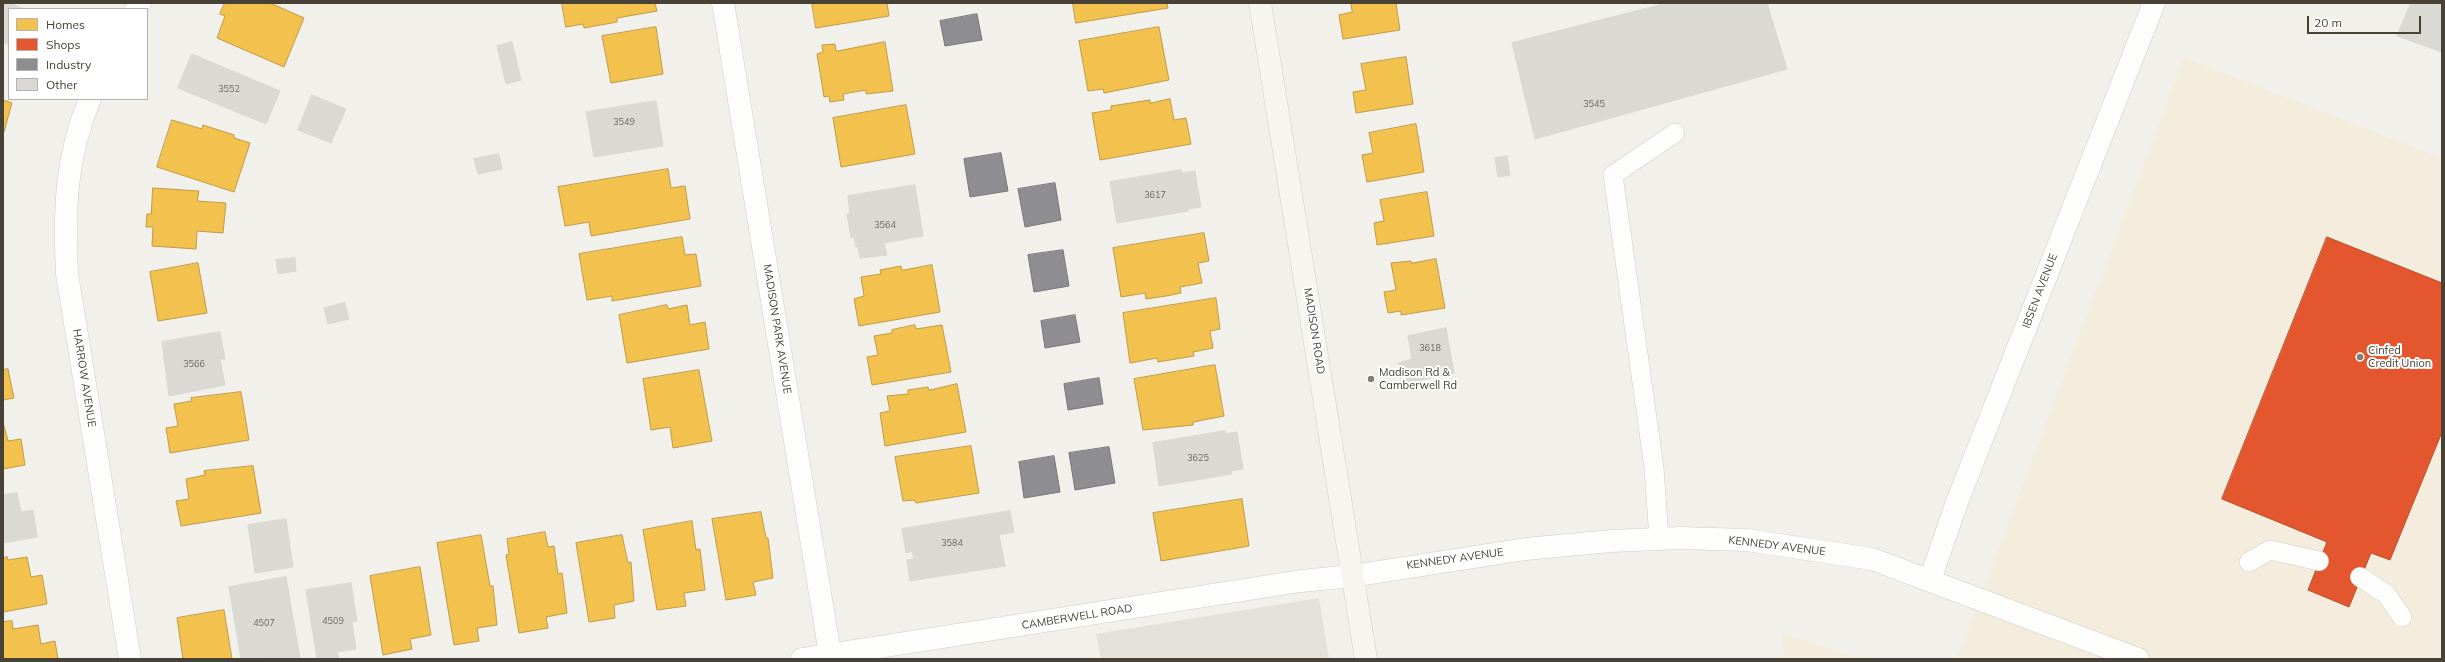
<!DOCTYPE html>
<html>
<head>
<meta charset="utf-8">
<style>
	body { margin:0 }
	#map { position:relative; width:2445px; height:662px; overflow:hidden; background:#f1f0eb; font-family:Mulish,sans-serif }
	canvas { display:block }
	.frame { position:absolute; inset:0; border:4px solid #484236; pointer-events:none }
	.legend { position:absolute; left:8px; top:8px; width:140px; height:92px; box-sizing:border-box; background:#fff; border:1px solid #b6b3af; margin:0; padding:5px 7px; list-style:none; font-size:12px; color:#484236 }
	.legend li { display:flex; align-items:center; gap:8px; height:20px }
	.legend b { width:20px; border:1px solid #b6b3af }
	.scale { position:absolute; left:2307px; top:16px; width:114px; height:18px; box-sizing:border-box; border:2px solid #484236; border-top:0; padding-left:5px; font-size:12px; line-height:14px; white-space:nowrap; color:#484236; -webkit-text-stroke:3px #fff; paint-order:stroke }
</style>
</head>
<body>
<div id="map">
<canvas width="2445" height="662"></canvas>
<div class="frame"></div>
<ul class="legend">
<li><b style="height:11px;background:#f2c14e"></b>Homes</li>
<li><b style="height:11px;background:#e4572e"></b>Shops</li>
<li><b style="height:11px;background:#8d8d92"></b>Industry</li>
<li><b style="height:11px;background:#dbd9d3"></b>Other</li>
</ul>
<div class="scale">20 m</div>
</div>
<script>
const c = document.querySelector('canvas').getContext('2d');
c.lineJoin = 'round';
function fill(path, color) {
  c.fillStyle = color;
  c.fill(path, 'evenodd');
}
function trace(path, color, width, dash) {
  c.strokeStyle = color;
  c.lineWidth = width;
  c.lineCap = dash ? 'butt' : 'round';
  c.setLineDash(dash || []);
  c.stroke(path);
}
function write(font, color, halo, rows, align = 'center') {
  c.font = font + ' Mulish,sans-serif';
  c.lineWidth = 4;
  c.setLineDash([]);
  c.textBaseline = 'middle';
  c.strokeStyle = halo;
  c.fillStyle = color;
  for (const [text, x, y, turn = 0] of rows) {
    c.save();
    c.translate(x, y);
    c.rotate((+turn || 0) * Math.PI / 180);
    c.textAlign = isNaN(turn) ? turn : align;
    if (halo) c.strokeText(text, 0, 0);
    c.fillText(text, 0, 0);
    c.restore();
  }
}
fill(new Path2D(`
	M2184,58L2442,158V659H1957Z
	M1781,633L1862,659H1785Z`), '#f4ecdd');
fill(new Path2D(`
	M1319,598L1329,659H1101L1096,634Z`), '#e4e0da');
const homes = new Path2D(`
	M225,3H270L304,18L284,67L217,38L225,16L220,14Z
	M562,3H655L657,11L617,18V22L584,28L583,24L566,27Z
	M812,3H887L889,16L816,28Z
	M1073,3H1167L1168,8L1076,23Z
	M1351,3H1396L1400,30L1343,39L1339,15L1352,12Z
	M656,27L663,74L611,83L602,36Z
	M1159,27L1169,80L1104,93L1103,89L1088,91L1079,41Z
	M885,42L893,91L866,94V90L843,94L844,100L830,102L829,96L824,97L817,54L823,52L822,45L835,44L836,51Z
	M1406,57L1413,104L1356,113L1353,92L1366,90L1361,64Z
	M1170,99L1174,120L1186,118L1191,144L1100,160L1092,113L1111,110V106L1150,100V103Z
	M3,100L12,103L4,132H3Z
	M906,105L915,154L841,167L833,118Z
	M172,120L202,129L203,125L234,135V138L250,143L234,192L157,167Z
	M1416,124L1424,172L1367,182L1362,155L1373,153L1369,133Z
	M668,169L671,188L685,186L690,219L591,236L589,222L565,226L558,187Z
	M153,188L199,191L197,201L226,203L223,233L197,231L196,249L152,246L153,227H146L147,214H151Z
	M1427,192L1434,236L1377,245L1374,223L1384,221L1380,200Z
	M1204,233L1209,261L1198,263L1202,283L1180,287L1181,293L1166,296L1146,299L1145,293L1121,297L1113,248Z
	M682,237L685,255L696,254L701,286L612,301V296L587,300L579,254Z
	M1436,259L1445,308L1401,315V311L1388,313L1384,292L1396,290L1391,263L1411,261V263Z
	M198,263L207,313L158,321L150,272Z
	M932,265L940,312L859,326L854,299L864,296L861,277L881,274L880,270L901,266L902,270Z
	M1216,298L1220,329L1210,331L1213,348L1193,352L1194,356L1158,362L1157,358L1130,363L1123,313Z
	M667,305L668,309L687,305L690,325L705,322L709,349L627,363L619,315Z
	M915,325L916,329L942,325L951,372L872,385L867,357L878,355L874,336L892,333V330Z
	M1215,365L1224,416L1193,422V425L1143,430L1134,379Z
	M8,369L14,398L3,400V370Z
	M699,370L712,441L673,448L670,427L651,430L643,379Z
	M957,384L966,432L885,446L880,413L890,411L887,396L908,394V390L928,387L929,390Z
	M241,392L249,440L170,453L166,428L178,426L174,404L192,401L191,398Z
	M3,422L8,441L21,439L25,465L3,469Z
	M971,446L979,493L916,503L914,500L903,501L895,457Z
	M253,466L261,513L181,526L176,501L189,499L186,479L205,475L204,471Z
	M1242,499L1249,546L1161,561L1153,513Z
	M761,512L766,538H768L773,578L753,582L756,595L726,600L712,519Z
	M692,521L696,550L700,549L705,590L684,593L686,606L657,610L643,530Z
	M545,532L548,547L554,546L558,574L562,573L567,613L546,617L548,628L519,633L506,555L509,554L507,539Z
	M481,535L490,586H493L497,625L477,628L479,641L454,645L437,543Z
	M622,535L628,563L631,562L634,601L614,605L615,618L589,622L576,543Z
	M7,557L8,560L27,557L31,577L42,575L47,604L3,612V558Z
	M420,567L431,635L410,639L412,649L383,655L370,576Z
	M224,610L232,659H183L177,618Z
	M12,621L13,629L38,625L41,644L55,641L58,659H3V622Z`);
fill(homes, '#f2c14e');
trace(homes, '#bf9b47', 1);
const shops = new Path2D(`
	M2327,237L2442,283V432L2390,560L2371,553L2349,607L2308,590L2327,542L2222,499Z`);
fill(shops, '#e4572e');
trace(shops, '#b55130', 1);
const industry = new Path2D(`
	M977,14L982,40L945,46L940,21Z
	M1001,153L1008,191L970,197L964,159Z
	M1055,183L1061,220L1025,227L1018,189Z
	M1063,250L1069,286L1034,292L1028,255Z
	M1075,315L1080,342L1045,348L1041,321Z
	M1099,378L1103,404L1068,410L1064,384Z
	M1109,447L1115,483L1075,490L1069,453Z
	M1054,456L1060,492L1024,498L1019,462Z`);
fill(industry, '#8d8d92');
trace(industry, '#787676', 1);
const building = new Path2D(`
	M3,3H10L24,9H9V45L3,42Z
	M1667,3H1767L1787,69L1535,139L1512,43Z
	M2411,3H2442V52L2397,36Z
	M512,42L521,80L506,84L497,46Z
	M192,54L280,91L266,124L178,88Z
	M312,95L346,109L331,143L298,130Z
	M656,101L663,146L594,157L586,112Z
	M499,154L502,169L478,174L474,159Z
	M1507,156L1510,175L1498,177L1495,158Z
	M1181,170L1182,173L1195,171L1201,207L1188,209V211L1117,223L1110,182Z
	M915,185L923,236L884,243L887,255L860,258L858,246L856,247L854,237L851,238L847,214H850L848,196Z
	M295,258L296,271L278,274L276,260Z
	M345,303L349,319L328,324L324,308Z
	M1446,328L1454,373L1402,384L1398,363L1412,359L1408,336Z
	M220,332L225,359H220L225,385L169,396L162,342Z
	M1225,431V434L1237,432L1243,469L1231,471L1232,474L1159,486L1153,443Z
	M17,493L21,512L33,510L37,537L3,543V495Z
	M1010,511L1014,532L999,535L1005,566L910,581L907,560L914,559L912,551L906,553L902,529Z
	M286,519L293,567L255,573L248,525Z
	M286,577L300,658L241,659L229,587Z
	M351,583L357,621L352,622L356,649L337,652L339,659H317L306,590Z`);
fill(building, '#dbd9d3');
trace(building, '#dad7d1', 1);
const service = new Path2D(`
	M1659,539L1654,468L1613,175L1675,133
	M2249,562L2270,550L2319,561
	M2360,577L2386,594L2402,617`);
const minor = new Path2D(`
	M723,3L830,654
	M136,9L140,3
	M90,99C65,158 64,212 67,274L130,659
	M802,659L1301,581L1352,576`);
const tertiary = new Path2D(`
	M1352,576L1526,549L1611,541L1680,538L1747,540L1872,559L2138,659
	M1930,580L1957,502L2154,3`);
const secondary = new Path2D(`
	M1260,3L1366,659`);
trace(service, '#cfcdc8', 20);
trace(minor, '#cfcdc8', 23);
trace(tertiary, '#cfcdc8', 23);
trace(secondary, '#d1cdc2', 23);
trace(service, '#fdfdfc', 19);
trace(minor, '#fdfdfc', 22);
trace(tertiary, '#fdfdfc', 22);
trace(secondary, '#f7f5ef', 22);
for (const [x, y, r, color] of [
	[2360,357,4,"#837f75"],
	[1371,379,4,"#837f75"]
]) {
  const dot = new Path2D();
  dot.arc(x, y, r, 0, 2 * Math.PI);
  c.fillStyle = color;
  c.fill(dot);
  trace(dot, '#fff', 1.5);
}
write('9px', '#6e685e', null, [
	["3552",229,89],
	["3545",1594,104],
	["3549",624,122],
	["3617",1155,195],
	["3564",885,225],
	["3618",1430,348],
	["3566",194,364],
	["3625",1198,458],
	["3584",952,543],
	["4509",333,621],
	["4507",264,623]
]);
write('11px', '#484236', '#fff', [
	["IBSEN AVENUE",2040,291,-69],
	["MADISON PARK AVENUE",777,329,81],
	["MADISON ROAD",1314,331,81],
	["HARROW AVENUE",84,378,81],
	["KENNEDY AVENUE",1777,546,7],
	["KENNEDY AVENUE",1455,559,-8],
	["CAMBERWELL ROAD",1077,617,-9]
]);
write('11px', '#484236', '#fff', [
	["Cinfed",2368,351],
	["Credit Union",2368,364],
	["Madison Rd &",1379,373],
	["Camberwell Rd",1379,386]
], 'left');
</script>
</body>
</html>
